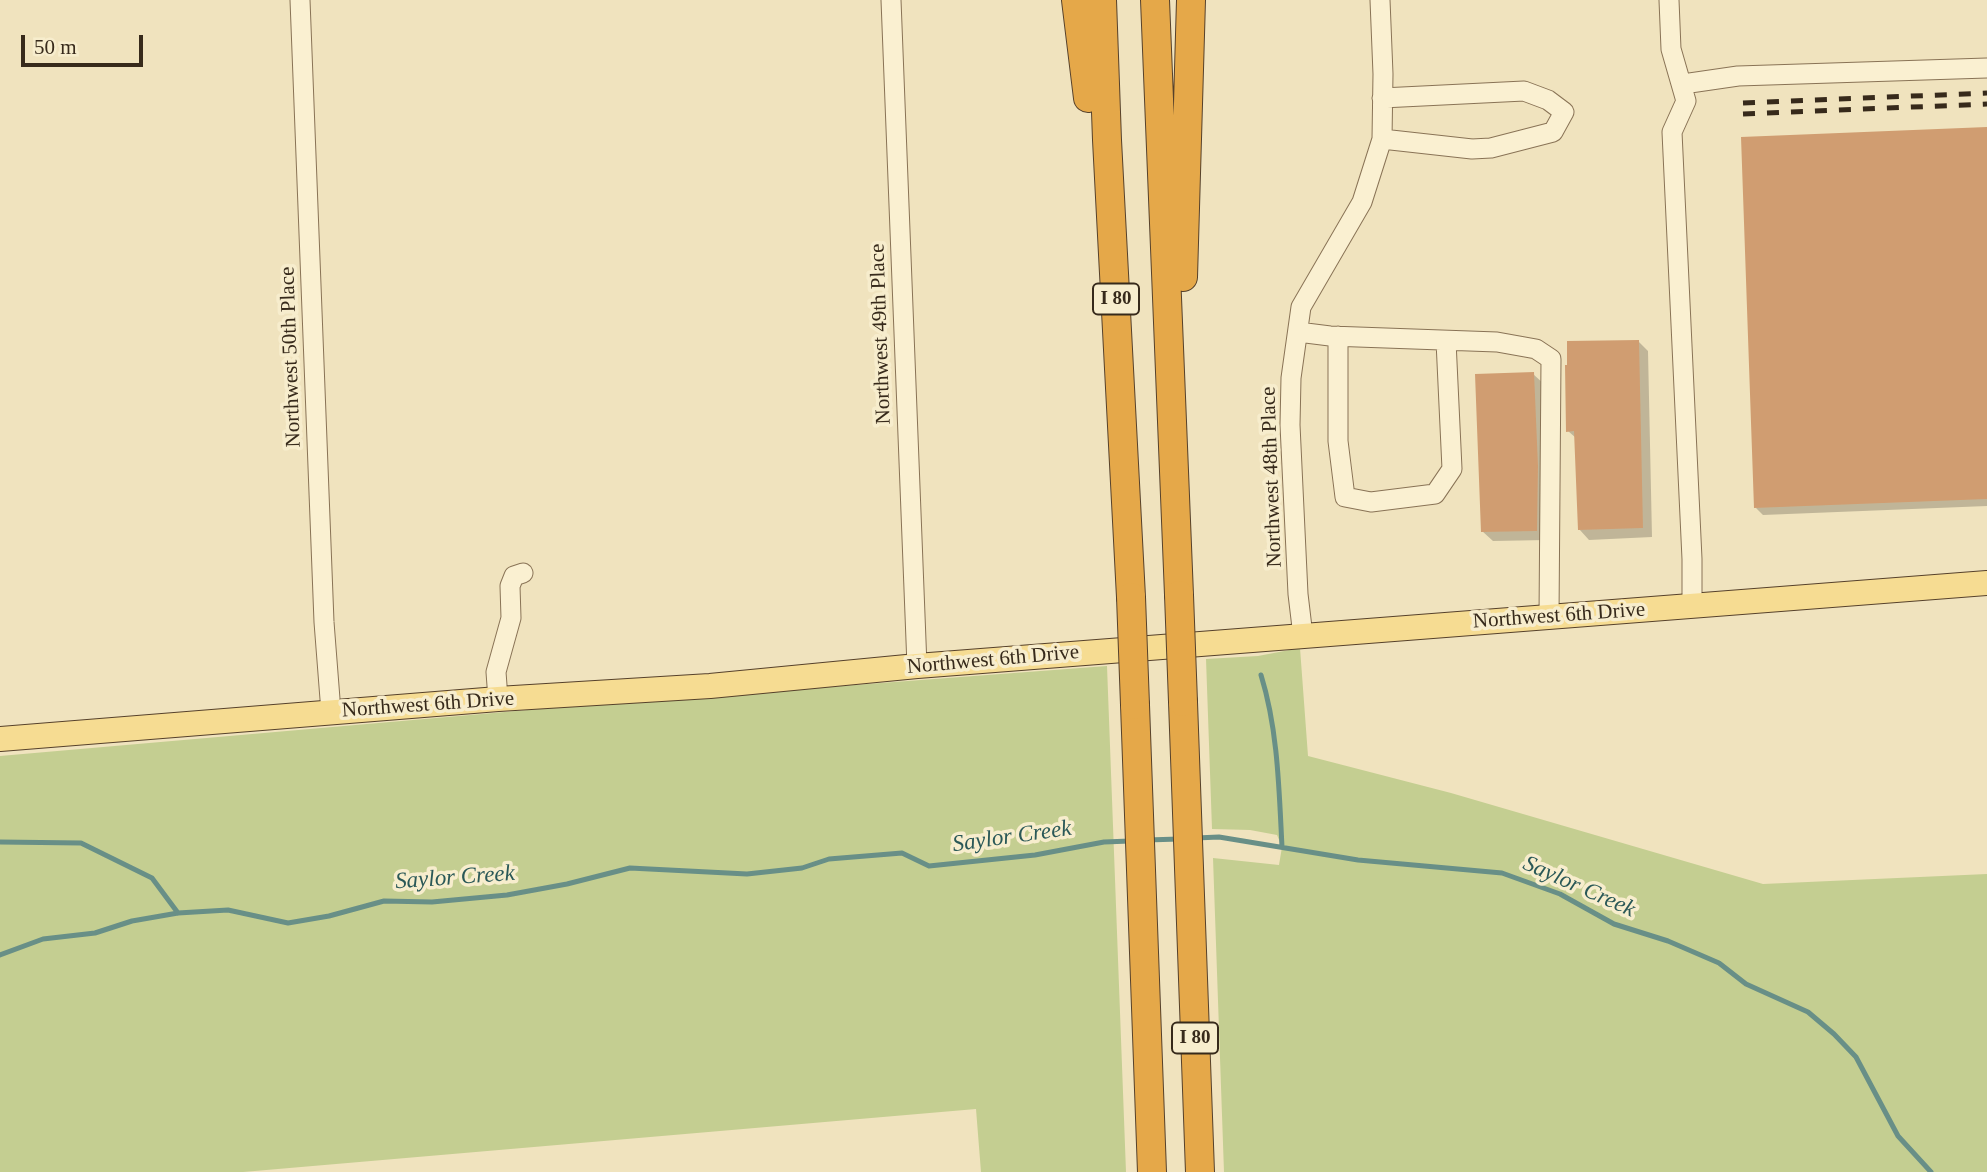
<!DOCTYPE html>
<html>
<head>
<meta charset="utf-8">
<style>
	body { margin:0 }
	#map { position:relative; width:1987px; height:1172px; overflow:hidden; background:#f0e3be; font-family:"Times New Roman",serif }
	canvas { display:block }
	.scale { position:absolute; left:21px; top:35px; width:122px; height:32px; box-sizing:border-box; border:4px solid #372a1b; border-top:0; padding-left:9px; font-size:21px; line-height:24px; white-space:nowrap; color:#372a1b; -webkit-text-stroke:5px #f7edcd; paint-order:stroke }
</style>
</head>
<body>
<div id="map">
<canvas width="1987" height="1172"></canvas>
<div class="scale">50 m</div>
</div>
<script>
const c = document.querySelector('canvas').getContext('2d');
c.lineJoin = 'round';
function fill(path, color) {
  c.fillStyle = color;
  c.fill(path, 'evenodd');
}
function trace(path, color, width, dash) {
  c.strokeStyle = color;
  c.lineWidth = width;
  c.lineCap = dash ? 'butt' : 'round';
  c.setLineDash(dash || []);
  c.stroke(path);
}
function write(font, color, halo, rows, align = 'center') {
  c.font = font + ' "Times New Roman",serif';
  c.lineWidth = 7;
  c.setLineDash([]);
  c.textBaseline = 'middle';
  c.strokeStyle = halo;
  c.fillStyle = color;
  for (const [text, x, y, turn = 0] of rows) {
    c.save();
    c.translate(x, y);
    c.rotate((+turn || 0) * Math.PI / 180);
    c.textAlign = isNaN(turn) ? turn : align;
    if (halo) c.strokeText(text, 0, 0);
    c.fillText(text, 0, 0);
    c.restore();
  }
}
fill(new Path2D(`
	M1300,648L1308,756L1451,793L1763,884L1987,874V1172H1224L1213,858L1279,865L1282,847L1277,835L1250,830L1212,829L1206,659L1258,656Z
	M1107,666L1126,1172H981L976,1109L243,1172H0V756L562,707Z`), '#c4ce91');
fill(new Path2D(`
	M1987,129V506L1763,515L1756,508Z
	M1638,341L1648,351L1652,537L1589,540L1579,529L1576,438L1568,431Z
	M1533,374L1544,384L1547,540L1493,541L1482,531Z`), '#0003');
trace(new Path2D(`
	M1261,675C1278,730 1279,789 1282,847
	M1196,838L1219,837L1358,860L1502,873L1560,894L1614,924L1668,941L1719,963L1746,984L1808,1012L1834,1034L1856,1057L1898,1136L1931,1172
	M1147,840L1179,839
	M0,842L81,843L152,878L178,913
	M0,955L43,939L95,933L132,921L178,913L228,910L288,923L329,916L384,901L432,902L507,895L567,884L630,868L747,874L802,868L829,859L902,853L929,866L1035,855L1104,842L1130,841`), '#688f87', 5);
fill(new Path2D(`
	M1987,127V499L1754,508L1741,137Z
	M1639,340L1643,528L1578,530L1574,431L1566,432L1565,365H1567V341Z
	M1534,372L1538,466L1537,531L1481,532L1475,374Z`), '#d09d71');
const minor = new Path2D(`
	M300,0L324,622L331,712
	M891,0L917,666
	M1669,0L1671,49L1686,101L1672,132L1692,559V606
	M1683,84L1738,76L1987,68
	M1382,139L1472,149L1491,148L1553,132L1564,112L1548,100L1524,91L1382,98
	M1298,332L1330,336L1497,342L1536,349L1551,359L1549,617
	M1338,336V441L1345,497L1371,502L1435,494L1452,469L1446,341
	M1303,636L1298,594L1290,425L1291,378L1301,307L1362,202L1382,139L1383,74L1380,0
	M498,699L496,672L511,618L510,586L514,576L523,573`);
const major = new Path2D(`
	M0,739L498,699L710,686L917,666L1987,583`);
const highway = new Path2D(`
	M1076,0L1088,98
	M1102,0L1107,140L1131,597
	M1155,0L1179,595
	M1183,277L1191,0
	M1183,702L1200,1172
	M1135,705L1152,1172`);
trace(minor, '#897356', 21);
trace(major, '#56412b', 26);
trace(highway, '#56412b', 30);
trace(minor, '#faf0d1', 19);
trace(major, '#f6dc92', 24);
trace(highway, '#e5a849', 28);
trace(new Path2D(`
	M1743,103L1987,93
	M1743,114L1987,104`), '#372a1b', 5, [12, 12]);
const highwayBridge = new Path2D(`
	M1179,595L1183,702
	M1131,597L1135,705`);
trace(highwayBridge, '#56412b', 30, []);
trace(highwayBridge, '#e5a849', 28);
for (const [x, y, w] of [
	[1116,299,46],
	[1195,1038,46]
]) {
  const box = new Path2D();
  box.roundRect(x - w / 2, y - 15.5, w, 31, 5);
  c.fillStyle = '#f7edcd';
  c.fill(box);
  trace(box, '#372a1b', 2);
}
write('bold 19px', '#372a1b', null, [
	["I 80",1116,299],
	["I 80",1195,1038]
]);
write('21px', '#372a1b', '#f7edcd', [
	["Northwest 49th Place",881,334,-92],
	["Northwest 50th Place",291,357,-92],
	["Northwest 48th Place",1272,477,-92],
	["Northwest 6th Drive",1559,616,-4],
	["Northwest 6th Drive",993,660,-5],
	["Northwest 6th Drive",428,705,-4]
]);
write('italic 23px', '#2a5857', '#f7edcd', [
	["Saylor Creek",1012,837,-8],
	["Saylor Creek",455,878,-4],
	["Saylor Creek",1579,887,24]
]);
</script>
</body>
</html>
